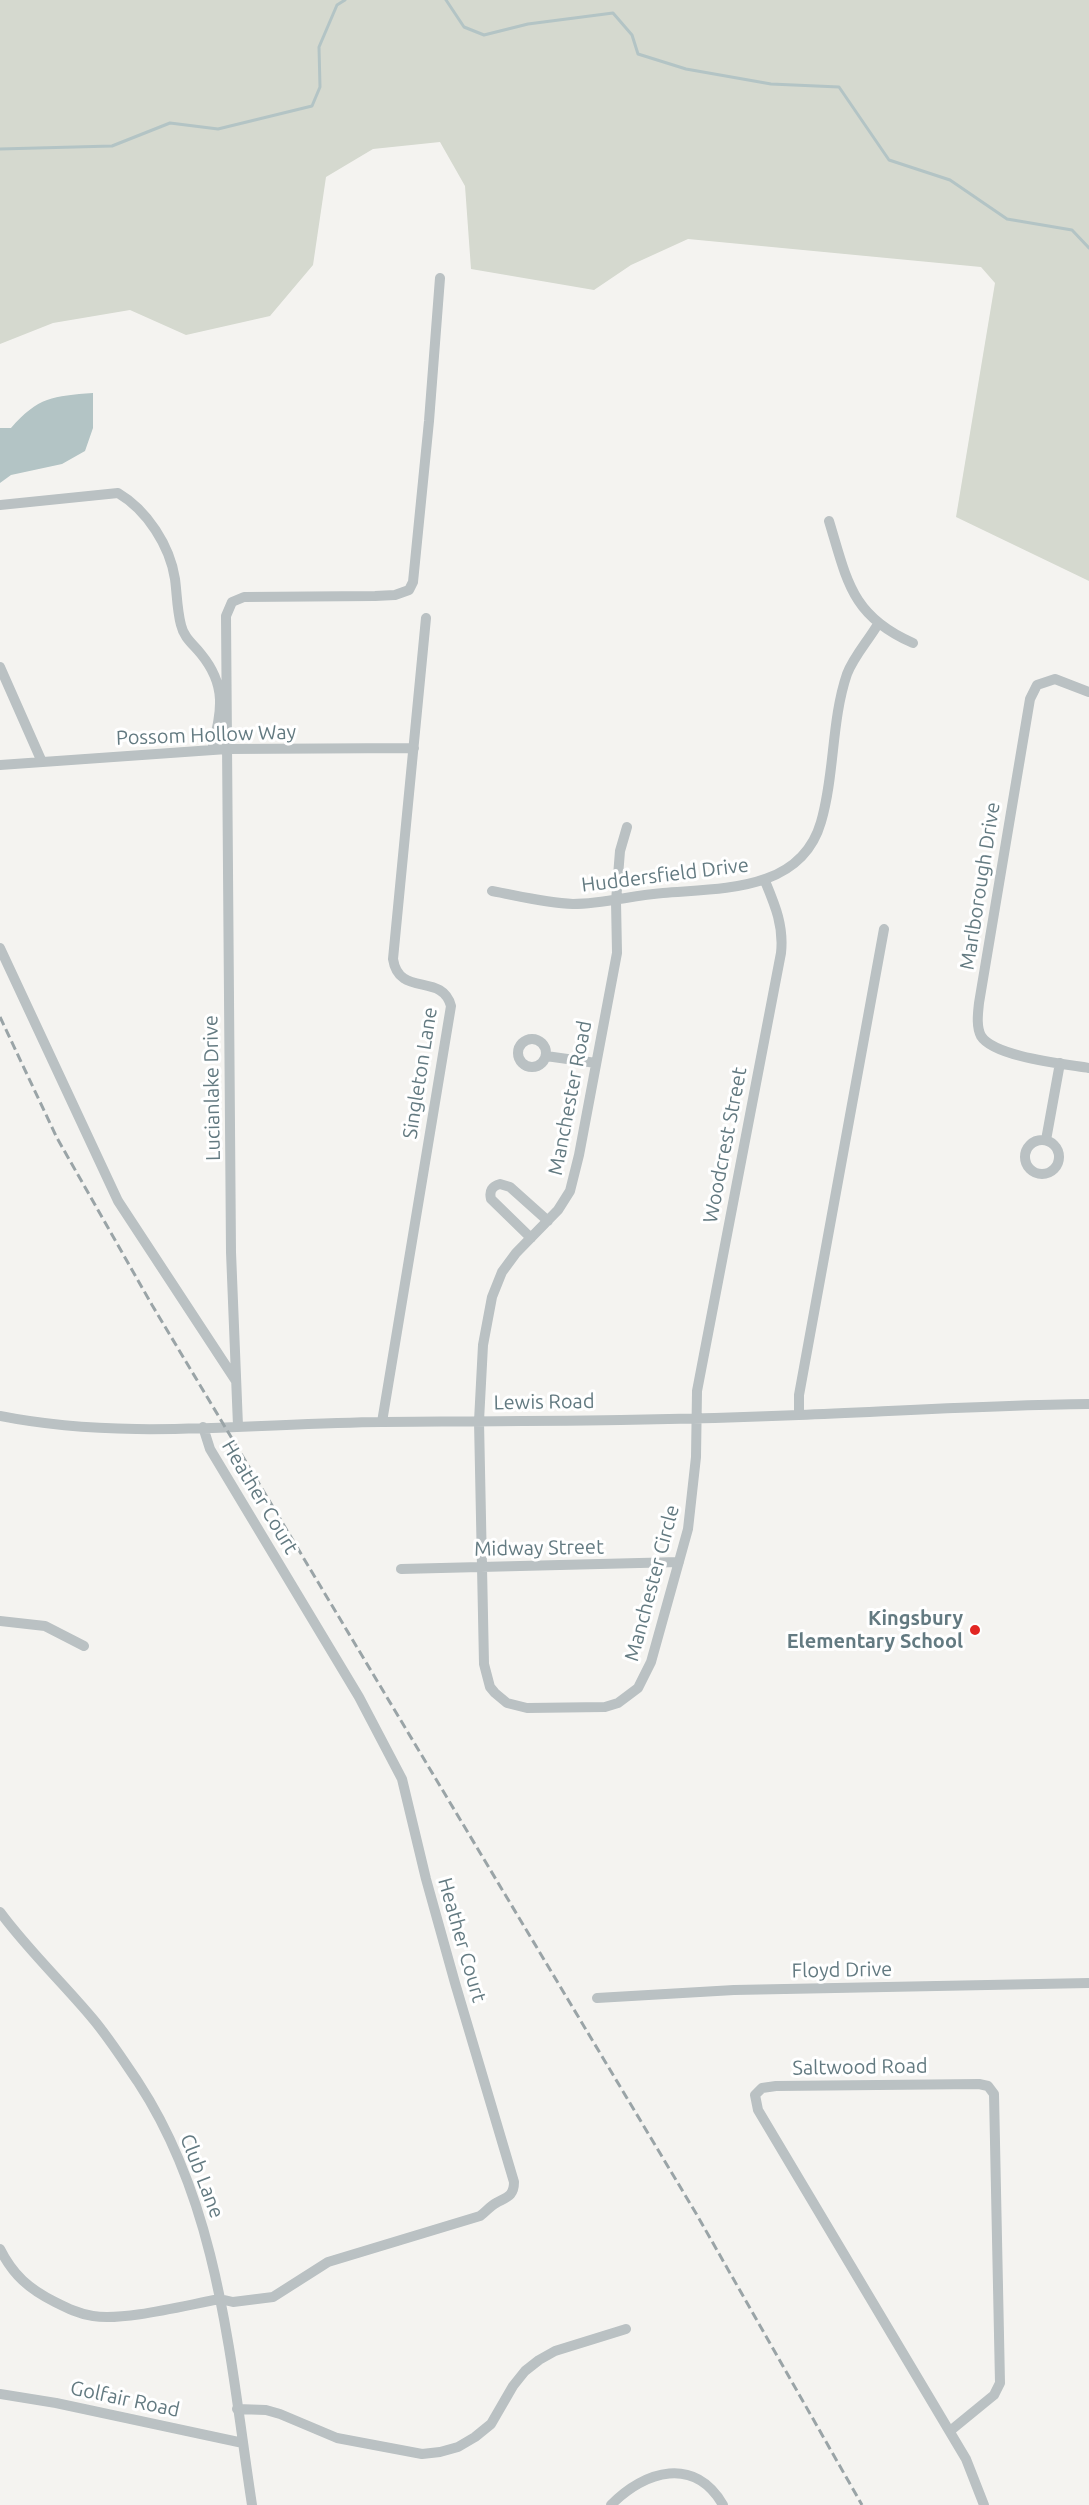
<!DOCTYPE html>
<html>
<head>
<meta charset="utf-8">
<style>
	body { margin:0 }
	canvas { display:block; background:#f4f3f0 }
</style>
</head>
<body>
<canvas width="1089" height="2505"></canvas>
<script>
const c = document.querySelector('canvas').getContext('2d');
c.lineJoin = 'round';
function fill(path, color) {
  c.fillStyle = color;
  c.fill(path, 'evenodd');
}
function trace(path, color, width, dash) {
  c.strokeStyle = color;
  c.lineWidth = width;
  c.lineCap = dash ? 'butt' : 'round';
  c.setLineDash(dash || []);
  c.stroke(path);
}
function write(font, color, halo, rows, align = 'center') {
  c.font = font + ' Ubuntu,sans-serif';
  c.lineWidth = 6;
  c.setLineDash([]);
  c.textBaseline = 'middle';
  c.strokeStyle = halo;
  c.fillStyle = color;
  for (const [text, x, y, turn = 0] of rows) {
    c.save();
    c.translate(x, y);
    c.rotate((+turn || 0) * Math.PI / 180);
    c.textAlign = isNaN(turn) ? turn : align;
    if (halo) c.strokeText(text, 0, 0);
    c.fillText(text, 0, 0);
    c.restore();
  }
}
fill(new Path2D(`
	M0,0H1089V581L956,517L995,283L981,267L688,239L631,265L594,290L471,269L465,186L440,142L373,149L326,177L313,265L270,316L186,335L130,310L53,323L0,344Z`), '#d5d9cf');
fill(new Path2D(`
	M93,393V428L85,451L62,464L11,475L0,483V428H11C38,397 53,396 93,393Z`), '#b3c4c5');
trace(new Path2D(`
	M446,0L464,27L484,35L528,24L613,13L632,35L638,54L686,69L771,84L839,87L889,160L950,180L1007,219L1072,230L1089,248
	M0,149L112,146L170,123L218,129L312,106L320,87L319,47L337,5L345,0`), '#b3c4c5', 3);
trace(new Path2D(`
	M0,505L118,493C147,510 170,546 175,579C177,594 177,610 181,625C184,638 193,644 201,654C228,687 221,712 212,750
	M829,521C847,580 851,616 913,643
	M0,667L42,762
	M1089,692L1055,679L1037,685L1030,699L979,1003C978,1013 976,1026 981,1036C994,1057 1065,1064 1089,1068
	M0,765L227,749L414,748
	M627,827L620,851L616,901L617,953L579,1155L570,1191L558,1210L516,1253L502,1272L492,1297L483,1345L479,1421L484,1664L490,1687L495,1693L507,1703L527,1708L605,1707L618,1703L638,1688L651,1662L688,1529L696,1457L697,1391L781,953C784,926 775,905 765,881
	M492,891C519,896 546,903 573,904C604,904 633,895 663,893C721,888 801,892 821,822C835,774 831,721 847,674C854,656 868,641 878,624
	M0,948L118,1201L236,1381
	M518 1053a14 14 0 1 1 28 0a14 14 0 1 1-28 0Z
	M546,1056L596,1063
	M1025 1157a17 17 0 1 1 34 0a17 17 0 1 1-34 0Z
	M1046,1140L1060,1063
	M531,1238L491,1199C489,1191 492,1186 500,1184L510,1187L548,1221
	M799,1415V1395L884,929
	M0,1416C125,1441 256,1423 382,1422C521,1421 660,1421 799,1415C896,1411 992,1405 1089,1404
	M382,1422L451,1006C442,972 399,998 393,959L426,618
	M238,1426L231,1252L226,616L232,602L244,597L375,596L395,595L409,590L413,582L429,421L440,278
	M401,1569L679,1562
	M0,1621L45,1626L84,1646
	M0,1912C28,1950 63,1983 93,2019C109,2038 123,2060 138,2082C220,2207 230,2361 252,2505
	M597,1998L734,1990L1089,1983
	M0,2249C13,2275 29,2289 55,2302C67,2308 79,2314 93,2316C125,2321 186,2305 220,2299L233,2302L273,2297L328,2262L480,2216C486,2212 490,2206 496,2203C507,2197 514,2196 514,2182L455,1983L426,1879L402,1779L359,1697L210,1449L203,1427
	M0,2394L56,2403L243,2443
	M237,2409L266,2410L280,2414L337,2438L422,2454L440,2452L458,2447L475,2437L491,2424L513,2386L525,2371L539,2360L555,2351L626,2329
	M950,2431L994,2395L1000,2383L994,2094L988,2086L979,2084L776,2086L762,2088L755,2095L758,2110L966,2459L984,2505
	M611,2505C645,2470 695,2456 723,2505`), '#bac1c3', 10);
trace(new Path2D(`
	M0,1017L57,1138L152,1305L697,2215L862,2505`), '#9aa4a7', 3, [9, 4.5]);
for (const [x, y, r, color] of [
	[975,1630,6,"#e22622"]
]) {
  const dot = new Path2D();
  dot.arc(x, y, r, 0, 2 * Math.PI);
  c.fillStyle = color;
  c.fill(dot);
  trace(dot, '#fff', 2);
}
write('20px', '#637a81', '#fff', [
	["Possom Hollow Way",206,735,-2],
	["Huddersfield Drive",665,875,-7],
	["Marlborough Drive",980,886,-81],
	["Singleton Lane",420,1073,-81],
	["Lucianlake Drive",212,1088,-91],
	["Manchester Road",570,1098,-79],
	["Woodcrest Street",725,1145,-79],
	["Lewis Road",544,1402,-1],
	["Heather Court",260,1497,59],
	["Midway Street",539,1548,-1],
	["Manchester Circle",652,1583,-75],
	["Heather Court",462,1940,74],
	["Floyd Drive",842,1970,-1],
	["Saltwood Road",860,2067,-1],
	["Club Lane",202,2176,69],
	["Golfair Road",125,2399,12]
]);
write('bold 20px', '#637a81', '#fff', [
	["Kingsbury",963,1618],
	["Elementary School",963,1641]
], 'right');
</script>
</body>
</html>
